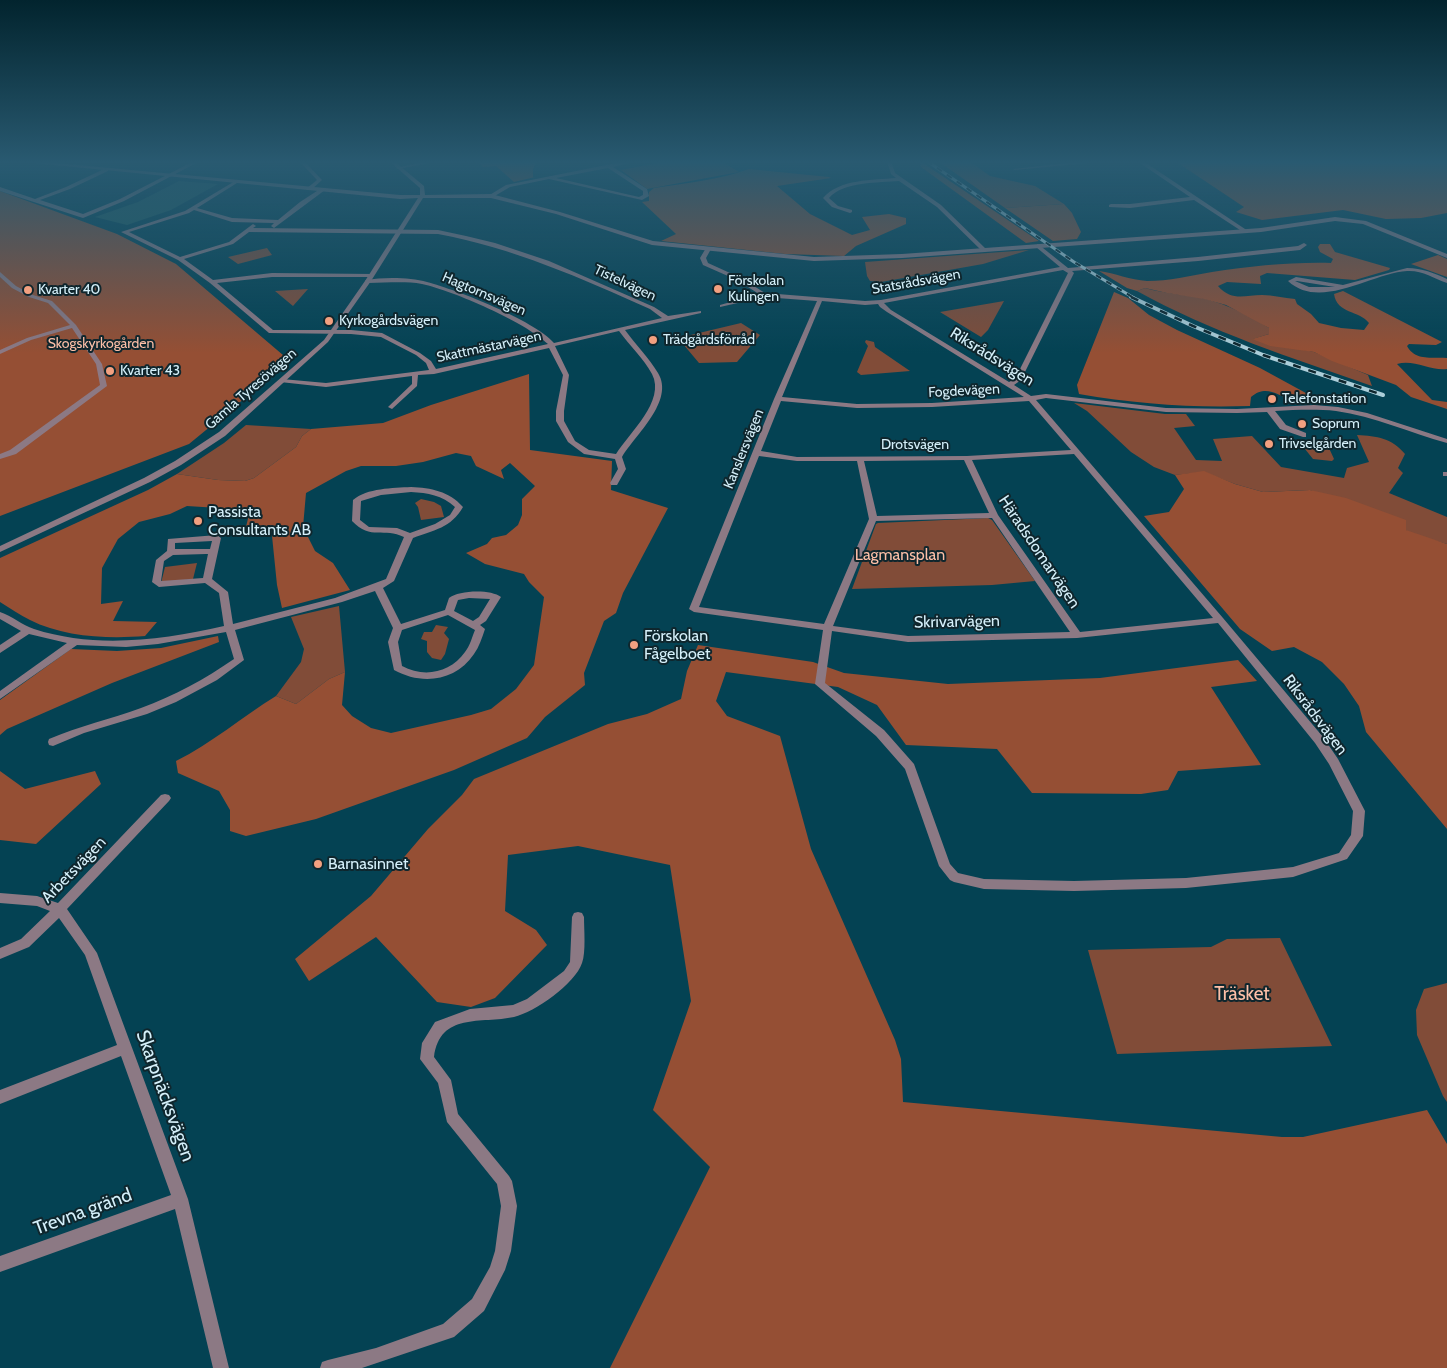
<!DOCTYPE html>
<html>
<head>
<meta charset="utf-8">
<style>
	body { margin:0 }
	canvas { display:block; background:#044253 }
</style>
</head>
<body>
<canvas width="1447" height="1368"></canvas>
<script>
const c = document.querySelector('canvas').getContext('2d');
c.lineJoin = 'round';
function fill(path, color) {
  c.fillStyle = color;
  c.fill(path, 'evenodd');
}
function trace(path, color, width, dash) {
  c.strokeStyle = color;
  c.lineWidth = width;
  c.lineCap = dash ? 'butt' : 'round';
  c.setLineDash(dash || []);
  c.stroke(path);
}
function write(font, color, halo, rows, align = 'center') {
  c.font = font + ' Cabin,sans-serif';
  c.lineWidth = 4;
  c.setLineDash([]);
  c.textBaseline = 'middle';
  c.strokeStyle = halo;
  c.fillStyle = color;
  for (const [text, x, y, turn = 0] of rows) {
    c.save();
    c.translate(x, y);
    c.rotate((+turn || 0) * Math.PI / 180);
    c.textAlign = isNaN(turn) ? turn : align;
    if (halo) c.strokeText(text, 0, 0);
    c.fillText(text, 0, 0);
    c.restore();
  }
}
fill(new Path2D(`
	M668,161H721L739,172L647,189L621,170Z
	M938,161H969L990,176L1035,186L1064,204L1005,208Z
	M267,248L272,255L238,264L228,257Z
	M1029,250L983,264L881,282L870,281L867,276L865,262Z
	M1145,288C1165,294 1186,294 1206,299C1228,305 1249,315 1269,328V334L1253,339L1314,352L1368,375L1372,386C1292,358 1211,332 1137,291Z
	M308,289L293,306L275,291Z
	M1004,301L988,330L981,337L940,312Z
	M741,323L760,335L737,362L699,363L678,338Z
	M866,340L874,342L875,347L910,371L861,375L857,372L868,346L865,342Z
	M1074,403L1165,414H1186L1195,426L1174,428L1196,460L1222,461L1213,439L1252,436L1281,467L1344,478L1347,468L1369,462L1357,435C1377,436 1392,438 1405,454L1398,468L1403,473L1389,493L1447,517V544L1419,536L1310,490L1263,492L1235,484L1204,472L1175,475L1154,467L1131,452L1087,411Z
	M246,425L311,429L302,436L296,447L254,478L245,481L218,480L177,474L224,443Z
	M1319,442L1329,448L1334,459L1332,461L1313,459L1301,444Z
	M421,499L434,502L441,506L444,517L421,520L418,507L415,503Z
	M988,518L992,520L1035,581L992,585L852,589L876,524L878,523Z
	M197,563L193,579L161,583L165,567Z
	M339,606L345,672L329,679L296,704L276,696L301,662L304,649L291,617Z
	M436,625L448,627L444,633L449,639L445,654L441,660L432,658L427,652V641L421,639L424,632H432Z
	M1280,938L1332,1046L1117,1054L1088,950L1211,947L1227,939Z
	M1447,983V1102L1443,1096L1417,1035L1416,1010L1424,989Z`), '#814c38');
fill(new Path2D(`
	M477,161H537L533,169V177H535L514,182L496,166L483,167Z
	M919,161H920L1039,241L1026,243L921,167Z
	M1175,161H1447V213L1421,218L1386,219L1343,210L1262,220L1236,212L1244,207Z
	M749,169L829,177L831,178L777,186L810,214L852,235L870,230L862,217L889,214L906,218V224L856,246L844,256L785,254L661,241L676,234L642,202L649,201V192L654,188C686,183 719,180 749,169Z
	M0,191L117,234L176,264L290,361L189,444L0,516Z
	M1064,204L1072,213L1081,232L1077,239L1053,241L1005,208Z
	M1320,244H1330L1335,252L1390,268L1389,270L1355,280L1267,273L1260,276L1261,284L1227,282L1218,286C1232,302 1245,295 1262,295C1273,295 1284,298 1295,299L1297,304L1311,314L1319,323L1341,328L1364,330L1369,323C1359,310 1337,314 1334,294L1343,291L1442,342L1436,345L1409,344L1407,346C1415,361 1432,357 1447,358V369C1430,371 1414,359 1397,364L1432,400L1447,402V409L1411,397L1396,385L1332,361L1314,352L1270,346L1252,339L1269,334V328L1226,305L1204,299L1167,293L1145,288L1137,291L1127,288L1099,271C1115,273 1130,280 1147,281C1169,281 1190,276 1212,272C1251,266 1292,262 1331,263L1333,259L1320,252L1318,247Z
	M1438,255L1447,259V277L1411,264Z
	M1114,292L1128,298L1149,315L1177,330L1260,368L1315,398L1317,401C1310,402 1300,402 1293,400C1277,396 1267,384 1251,397L1250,406C1192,408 1136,404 1079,394L1077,385Z
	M529,374L530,450L612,461L611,490L668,508L623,593L616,613L604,621L584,673L585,685L545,717L527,738L454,770L316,819L246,836L230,831V810L219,791L178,773L176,761C212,743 242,717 276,696L296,704L329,679L345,672L342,705L352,716L371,728L391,733L471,715L491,709L516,689L534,665L544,597L529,582L524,574L485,564L466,553L487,544L492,538L506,535L518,525L522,515V499L535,486L510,463L501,470L504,479L476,466L471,456L456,453L423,462L396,466H361L346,471L306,493L303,527L315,551L333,563L350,590L282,608L277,585L271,526L246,527L250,510L187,506L170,514L139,522L118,539L102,568L101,604L123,601L113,621L157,622L145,636C108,639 63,637 30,620C20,615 10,608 0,602V558L148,490L177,474L218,480L245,481L254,478L296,447L302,436L311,429L383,423L431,405Z
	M1204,471L1235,484L1263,492L1310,490L1346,498L1406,520V530L1447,544V829L1366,732L1359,706L1344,684L1322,662L1294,647L1272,651L1240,629L1144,516L1169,512L1184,489L1175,475Z
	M218,636L219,642L112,683L7,729L0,735V700L71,649L117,651L161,648Z
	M698,645L813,662L844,673L948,684L1100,678L1238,660L1257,681L1211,687L1261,765L1178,771L1168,790L1141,794L1032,793L997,749L906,745L877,705L838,687L726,672L716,701L727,716L780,736L811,849L895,1040L901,1059L903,1102L1282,1137H1303L1427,1110L1447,1144V1368H610L710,1167L653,1110L691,1001L670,865L578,846L508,855L505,911L536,930L547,945L495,998L471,1007L437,1002L376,937L309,981L295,959L371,896L428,829L462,795L474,779L608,724L647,714L681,699L687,671Z
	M0,771L25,789L95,771L101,784L36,844L0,840Z`), '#954f34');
fill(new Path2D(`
	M179,181L218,184L171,210L127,225L95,217L138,202Z`), '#205c60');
fill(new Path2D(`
	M194,161H200L124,201L83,218L0,191V187L35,199L66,187L104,169H108V171L70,189L40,200L83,214L120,199Z
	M299,161H304L322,180L311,190L306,189L317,180Z
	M427,161H440L398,169L396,168Z
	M626,161H638L613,167L647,189L649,196L642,200L549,179L510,187L493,197L488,196L506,185ZM608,168L643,191V195L639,197L556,178Z
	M887,161H891L895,173L941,205L986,249V251H982L937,207L899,181C878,183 844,181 829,198L838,206L852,210V212L850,213L832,207L823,198C839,179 873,180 896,178L891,174Z
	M1085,161H1108L1015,170L1013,169Z
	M1137,161H1143L1248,231L1243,232L1194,200L1130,208L1109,207V205L1111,204H1130L1190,197Z
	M235,181L237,183L197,208L232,218L278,220L300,202L320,189L325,190L274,228L271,226L274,223L232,222L194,210L189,213L129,232L180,257L229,242L253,224L256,226L253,228L438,230L466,236L495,243L549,261L654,307L668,316L701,311V313L625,330C636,345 649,358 658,373C675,401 635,435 622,457L626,469L617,485H611L610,483L618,469L615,459L584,454L568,442L556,421V411L563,375L549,348L434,374L418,375L417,386L392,409L388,407L412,384V376L326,387L280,382L279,381L282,379L326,383L429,370L426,363L416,355L381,337L351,334L269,333L210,283L178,260L121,232L185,211ZM249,232L438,234C513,248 581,278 650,309L662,318L554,343C534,320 457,290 427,282C410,277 383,277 366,280L365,281L368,283C386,283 405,281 422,284C454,291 525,322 548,344L436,369L431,361L420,353L382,333L351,330H273L217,283L272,277H371L374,275L373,274L272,273L213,280L184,259L233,244ZM619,331C630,346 644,359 652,374C666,401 629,433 616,454L589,450L575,441L564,421V411L569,375L555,346Z
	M1038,244L1068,268L1198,257L1298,246L1304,243L1307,245L1300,250L1198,261L1072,271L1074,273L1021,380L1014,385L1031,396L1046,394L1166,408L1237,409L1314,405L1338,407L1367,413L1447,439V443C1410,433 1374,416 1336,411C1316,409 1295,410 1275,411L1286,425L1306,433V437H1303L1280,429L1267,412L1237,413L1166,412L1046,398L1036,400L1223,618L1323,737L1338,759L1365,811L1363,836L1347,859L1293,877L1186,888L1074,891L984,889L954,882L950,880L939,866L905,769L876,736L815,684L823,630L694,612L689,609L774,399L817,301L764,297L720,307V305L759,294L737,280L703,265L700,258L706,248L711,249L706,258L708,263L741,278L765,293L865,301L881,300L1060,267L1036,247L1035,246ZM1063,270L1068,273L1015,379L1009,382L891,310L884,303ZM822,301L865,305L878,304L880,307L887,312L1024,397L932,403L857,404L782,397ZM781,401L857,408L932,407L1029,401L1071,450L967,456L797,457L761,451ZM1074,454L1213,618L1080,632L998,515L972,460ZM759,456L797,461H857L869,519L824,624L699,607ZM964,460L989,513L877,516L864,461ZM992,518L1070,632L908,636L833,626L876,521ZM1218,623L1315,743L1329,764L1353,811L1351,835L1339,853L1293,867L1186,878L1074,881L984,879L958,873L950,864L914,764L884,730L825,683L832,631L908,642L1077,638Z
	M1407,268C1422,268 1434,273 1447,279V283C1433,278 1422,270 1407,271C1372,273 1320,311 1288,281L1296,277L1343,285ZM1295,281H1297L1335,287H1309Z
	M0,272L16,286L33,295L52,301L76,325L102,364L107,386L16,454L0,459V454L10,450L100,385L96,364L72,328L31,340L0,354V350L27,338L70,325L48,303L29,297L12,288L0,277Z
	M1443,472H1447V476H1443Z
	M411,487C431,488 449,491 463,507C451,528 434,530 413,538L394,581L383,588L401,624L445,610L449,598C459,590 491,589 501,597L486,621L480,625L485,629C482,638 479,647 474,654C455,682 421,685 394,670L388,642L393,628L375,591L342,602L235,630L244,660L217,680L176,702L147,714L84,733L53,746L49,745L48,742L49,739C79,726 111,719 141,708C174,696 205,679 234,659L226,632L158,644L126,647L77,645L0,699V691L67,643L29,634L0,653V645L21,631L0,619V612C12,616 22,625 34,629C96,649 162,640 224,626L219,593L205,583L159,587L152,582L156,560L167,551L168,539L217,535L221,538L212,579L228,592L233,624L335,598L386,579L404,537C384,527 371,541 352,521L353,500C367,488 393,488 411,487ZM411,492C428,493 442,495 455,507L450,515L435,524L410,533L397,528L369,527L360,520L361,501L381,495ZM212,541L210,549H175V543ZM206,554H208L203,578L161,581L164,561L173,555ZM469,598L490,599L479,617L473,621L454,611L458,600ZM448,615L475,630C472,637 470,646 465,652C450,673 424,678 402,666L398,642L402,630Z
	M165,794L169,795L171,798L169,801L67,909L97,953L188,1199L229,1368H213L175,1209L0,1272V1256L171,1195L121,1056L0,1104V1090L117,1045L85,955L59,918L29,947L0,959V948L21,939L50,911L37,906L0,903V893L37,896L58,903L161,795Z
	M578,912L582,913L584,917C584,930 586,952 582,963C575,984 535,1012 514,1017C481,1024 440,1012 434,1057L451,1080L458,1114L509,1176L512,1181L517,1206L511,1251L505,1270L484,1311L454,1337L362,1368H320L322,1362L328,1360L376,1348L443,1324L472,1299L490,1267L495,1251L501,1206L497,1184L447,1122L438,1083L420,1059L422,1043L435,1022L470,1009L513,1005L527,999L564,971L570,962L572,917L574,913Z`), '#8c7984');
fill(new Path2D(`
	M13,161H35L400,195H420V188L389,161H394L424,186L425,195L491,194L560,212L653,241L814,257L902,254L1261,228L1335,217L1366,221L1447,254V258L1363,224L1335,221L1261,232L902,258L814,261L652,245L556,214L491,198H423L371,281L328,342L225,436L181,465L150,482L0,552V546L144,478L175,461L219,432L324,340L365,281L418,198L400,199Z`), '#8c7984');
const railFar1 = new Path2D(`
	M927,161L1074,262L1134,298`);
const rail = new Path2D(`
	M1131,297L1193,326L1263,355L1383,395`);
trace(railFar1, '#acced9', 3);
trace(rail, '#acced9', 4);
trace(railFar1, '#0f262d', 2, [6]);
trace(rail, '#0f262d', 2.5, [8]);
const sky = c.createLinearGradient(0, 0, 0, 353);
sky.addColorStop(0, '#02242e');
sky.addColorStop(0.46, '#295a71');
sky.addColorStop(1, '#295a7100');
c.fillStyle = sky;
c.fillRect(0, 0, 1447, 353);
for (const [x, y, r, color] of [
	[718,289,5,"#f2a080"],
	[28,290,5,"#f2a080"],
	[329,321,5,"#f2a080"],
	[653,340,5,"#f2a080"],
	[110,371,5,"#f2a080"],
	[1272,399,5,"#f2a080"],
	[1302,424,5,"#f2a080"],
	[1269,444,5,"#f2a080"],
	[198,521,5,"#f2a080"],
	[634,645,5,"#f2a080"],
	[318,864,5,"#f2a080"]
]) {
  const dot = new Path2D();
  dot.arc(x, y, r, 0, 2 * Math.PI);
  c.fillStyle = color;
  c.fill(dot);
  trace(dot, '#0f262d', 2);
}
write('14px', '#d5f0fa', '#0f262d', [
	["Förskolan",728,281],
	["Kulingen",728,297],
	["Kvarter 40",38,290],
	["Kyrkogårdsvägen",339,321],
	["Trädgårdsförråd",663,340],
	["Kvarter 43",120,371],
	["Telefonstation",1282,399],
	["Soprum",1312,424],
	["Trivselgården",1279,444]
], 'left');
write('14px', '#d5f0fa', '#0f262d', [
	["Statsrådsvägen",916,282,-10],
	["Tistelvägen",625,283,25],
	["Hagtornsvägen",484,294,23],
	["Skattmästarvägen",489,347,-12],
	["Gamla Tyresövägen",251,389,-41],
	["Fogdevägen",964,391,-3],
	["Drotsvägen",915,445],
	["Kanslersvägen",744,449,-68]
]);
write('14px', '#fdbfa7', '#0f262d', [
	["Skogskyrkogården",101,344]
]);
write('16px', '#d5f0fa', '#0f262d', [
	["Riksrådsvägen",992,357,32],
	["Häradsdomarvägen",1039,552,56],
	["Skrivarvägen",957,622,-1],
	["Riksrådsvägen",1315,715,53],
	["Arbetsvägen",74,870,-46]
]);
write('16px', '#d5f0fa', '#0f262d', [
	["Passista",208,512],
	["Consultants AB",208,530],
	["Förskolan",644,636],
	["Fågelboet",644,654],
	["Barnasinnet",328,864]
], 'left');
write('16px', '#fdbfa7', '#0f262d', [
	["Lagmansplan",900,555]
]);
write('19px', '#fdbfa7', '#0f262d', [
	["Träsket",1242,994]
]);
write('19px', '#d5f0fa', '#0f262d', [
	["Skarpnäcksvägen",165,1096,70],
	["Trevna gränd",83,1212,-20]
]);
</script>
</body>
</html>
